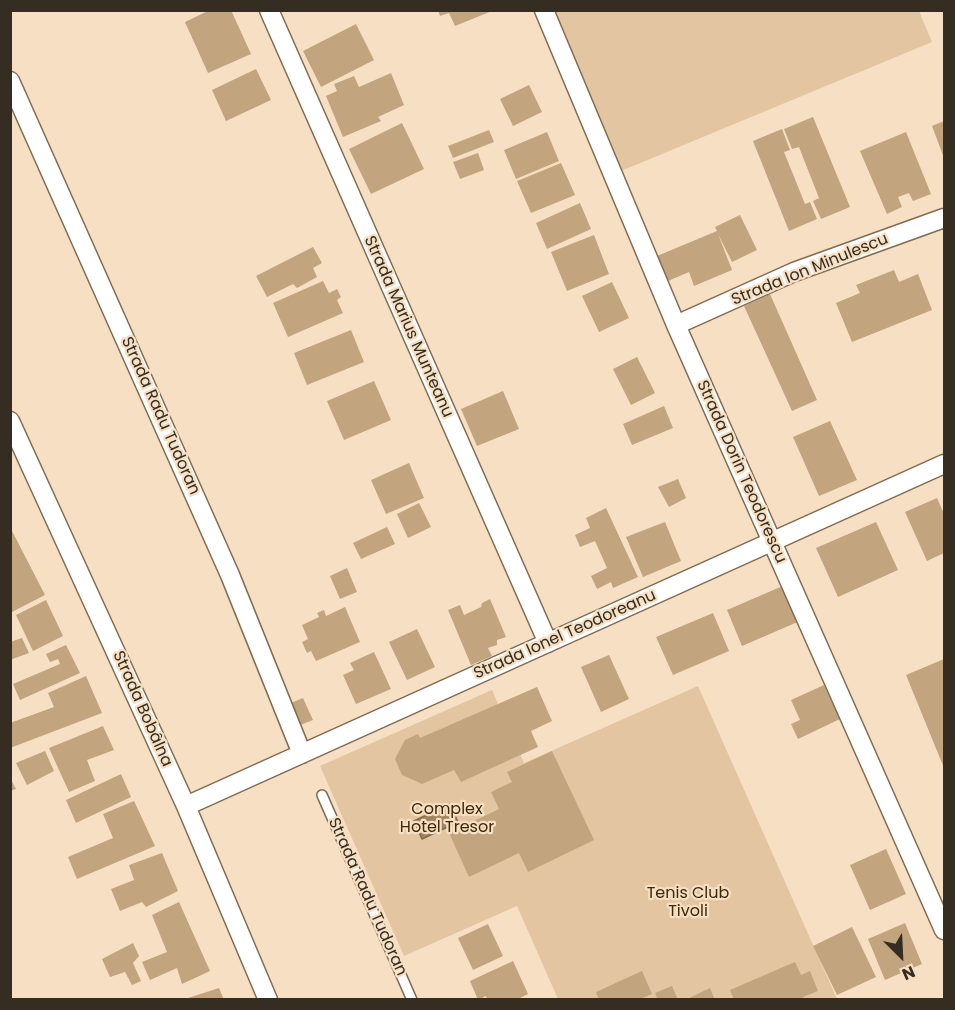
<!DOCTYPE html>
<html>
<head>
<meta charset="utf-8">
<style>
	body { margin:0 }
	#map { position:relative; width:955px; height:1010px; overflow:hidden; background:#f6dfc2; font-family:Poppins,sans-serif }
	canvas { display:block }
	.frame { position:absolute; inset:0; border:12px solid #352d21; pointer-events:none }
	.north { position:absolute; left:871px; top:926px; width:60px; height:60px; -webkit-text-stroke:4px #f6dfc2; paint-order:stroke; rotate:156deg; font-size:16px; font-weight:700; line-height:24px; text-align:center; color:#352d21 }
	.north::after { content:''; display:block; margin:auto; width:21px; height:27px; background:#352d21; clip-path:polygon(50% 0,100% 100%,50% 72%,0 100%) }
</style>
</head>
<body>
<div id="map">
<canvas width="955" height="1010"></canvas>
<div class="frame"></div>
<div class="north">N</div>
</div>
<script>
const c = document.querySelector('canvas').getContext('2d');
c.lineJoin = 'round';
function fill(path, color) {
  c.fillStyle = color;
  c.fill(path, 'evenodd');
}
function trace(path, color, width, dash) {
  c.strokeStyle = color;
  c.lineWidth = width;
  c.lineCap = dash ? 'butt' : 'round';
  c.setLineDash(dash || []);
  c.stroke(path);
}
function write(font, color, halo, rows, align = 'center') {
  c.font = font + ' Poppins,sans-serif';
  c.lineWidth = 4.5;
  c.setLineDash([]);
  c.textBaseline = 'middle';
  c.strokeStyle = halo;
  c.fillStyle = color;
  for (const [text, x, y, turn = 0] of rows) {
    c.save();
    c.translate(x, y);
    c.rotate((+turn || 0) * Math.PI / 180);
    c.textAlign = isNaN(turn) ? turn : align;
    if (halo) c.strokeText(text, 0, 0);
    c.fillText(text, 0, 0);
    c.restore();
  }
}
fill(new Path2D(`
	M555,11H919L932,42L621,171Z
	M698,686L837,999H558L517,906L404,956L320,766L492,690L524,763Z`), '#e3c6a1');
const water = new Path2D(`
	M450,804L458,822L422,839L414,821Z`);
fill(water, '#a18560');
trace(water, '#816b4d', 1.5);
fill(new Path2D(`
	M210,10H231L251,54L208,73L185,22Z
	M438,10H492V11L455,26L449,13L440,16Z
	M356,24L374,60L321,87L303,51Z
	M256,69L271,100L226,121L212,90Z
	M391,73L404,105L378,117L381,121L343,137L326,96L337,91L334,84L354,76L359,87Z
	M529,85L542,112L513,126L500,99Z
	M813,117L850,207L821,219L813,201L819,198L799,147L792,149L784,129Z
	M944,121V158L932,126Z
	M402,123L424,169L371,194L349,149Z
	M782,129L790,150L784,152L805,204L810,202L817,219L789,231L753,141Z
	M489,130L494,142L453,158L448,146Z
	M547,132L559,161L516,179L504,150Z
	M906,132L931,194L913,201L909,193L898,197L902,207L887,214L860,151Z
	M478,153L484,170L460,179L453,162Z
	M561,163L575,195L531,213L517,181Z
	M580,203L591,229L547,249L536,223Z
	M740,215L757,250L732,262L718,234L732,270L694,286L689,272L668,281L657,256L717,231L715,227Z
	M594,235L609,274L567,291L551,252Z
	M313,247L322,263L313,268L317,277L297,288L293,284L267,297L256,276Z
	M894,270L899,282L918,274L932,310L852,342L836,303L860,293L856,285Z
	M323,281L329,293L337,289L341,297L337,300L343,313L288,337L273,303Z
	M612,282L629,318L599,332L582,296Z
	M770,294L817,400L792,411L744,306Z
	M351,330L364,362L307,385L294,353Z
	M637,357L655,393L631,405L613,369Z
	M374,381L391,420L344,440L327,401Z
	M503,391L519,429L477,446L461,409Z
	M664,406L673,428L632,445L623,424Z
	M830,421L857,480L819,496L793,437Z
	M409,463L424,498L386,514L371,480Z
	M678,479L686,498L669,507L658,487Z
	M937,498L944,514V553L927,561L905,512Z
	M419,503L431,527L408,538L397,514Z
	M606,508L638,577L613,588L611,582L597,589L591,576L607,568L595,541L580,547L575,535L590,528L586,518Z
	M665,522L681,561L643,577L626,537Z
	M876,522L898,570L838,597L816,548Z
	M10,527L45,595L10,613Z
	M387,527L395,544L361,559L353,543Z
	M347,568L357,592L340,599L330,576Z
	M785,585L800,621L742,646L727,610Z
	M490,599L506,637L497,640V645L488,648L492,656L471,665L448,610L460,605L464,615L481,607L482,603Z
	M46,600L63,636L33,651L16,615Z
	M345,607L360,642L316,661L311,651L307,653L302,642L308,639L302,625L319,617L317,613L324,610L326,616Z
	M713,613L729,651L673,675L656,637Z
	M417,629L435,667L407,680L389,642Z
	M22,638L29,653L10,660V642Z
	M66,645L80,673L20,700L13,684L60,664L58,659L50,662L46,654Z
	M374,652L391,689L356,704L343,675L354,670L350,663Z
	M609,655L629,699L601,712L581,667Z
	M944,659V768L906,675Z
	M86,676L102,713L10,748V723L54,707L48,693Z
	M824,685L840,719L798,739L791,724L800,720L791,700Z
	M537,687L552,721L531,731L538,747L461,782L454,770L422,784L402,775L395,759L405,740L418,734L420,738Z
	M303,698L313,720L295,727L286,705Z
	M103,726L114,750L87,760L95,781L69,792L49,748Z
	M45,751L54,771L27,785L16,763Z
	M552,751L594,840L528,872L519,853L469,877L449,833L499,809L491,792L512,782L507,772Z
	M121,774L131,797L76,823L66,800Z
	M10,778L16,789L10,791Z
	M134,801L155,846L77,879L68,857L113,838L103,814Z
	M886,849L906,894L870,910L850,865Z
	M162,853L178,891L146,907L142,902L120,911L111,889L134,880L129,865Z
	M179,902L210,971L182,984L177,968L150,980L142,962L167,952L152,915Z
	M905,923L922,964L885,980L868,939Z
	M488,924L503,956L473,970L458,938Z
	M852,927L876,977L837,995L813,946Z
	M133,943L139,956L133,963L141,981L132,985L125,972L110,977L102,959Z
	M513,961L528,994L516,1000H487L486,996L478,1000L470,981Z
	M795,962L801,975L810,971L818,991L803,997L804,1000H734L730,990Z
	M642,971L652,994L638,1000H599L596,992Z
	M672,986L678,1000H658L655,993Z
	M219,988L224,1000H185V999Z
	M710,988L715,1000H685Z`), '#c2a57f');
const lane = new Path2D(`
	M322,795L412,1000`);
const street = new Path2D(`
	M269,10L548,643
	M544,10L676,325L944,930
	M10,81L230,575L302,754
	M676,325L794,272L944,218
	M10,421L186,806L268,1000
	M186,806L944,464`);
trace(lane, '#806c52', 12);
trace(street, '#806c52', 21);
trace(lane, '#fff', 9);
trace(street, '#fff', 18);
write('16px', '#352d21', '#f6dfc2', [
	["Strada Ion Minulescu",810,270,-22],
	["Strada Marius Munteanu",408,327,66],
	["Strada Radu Tudoran",160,416,66],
	["Strada Dorin Teodorescu",741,472,66],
	["Strada Ionel Teodoreanu",565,635,-24],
	["Strada Bobâlna",142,709,66],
	["Strada Radu Tudoran",367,897,66]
]);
write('16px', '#3d2908', '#f6dfc2', [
	["Complex",447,810],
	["Hotel Tresor",447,828],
	["Tenis Club",688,894],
	["Tivoli",688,912]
]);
</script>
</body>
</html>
